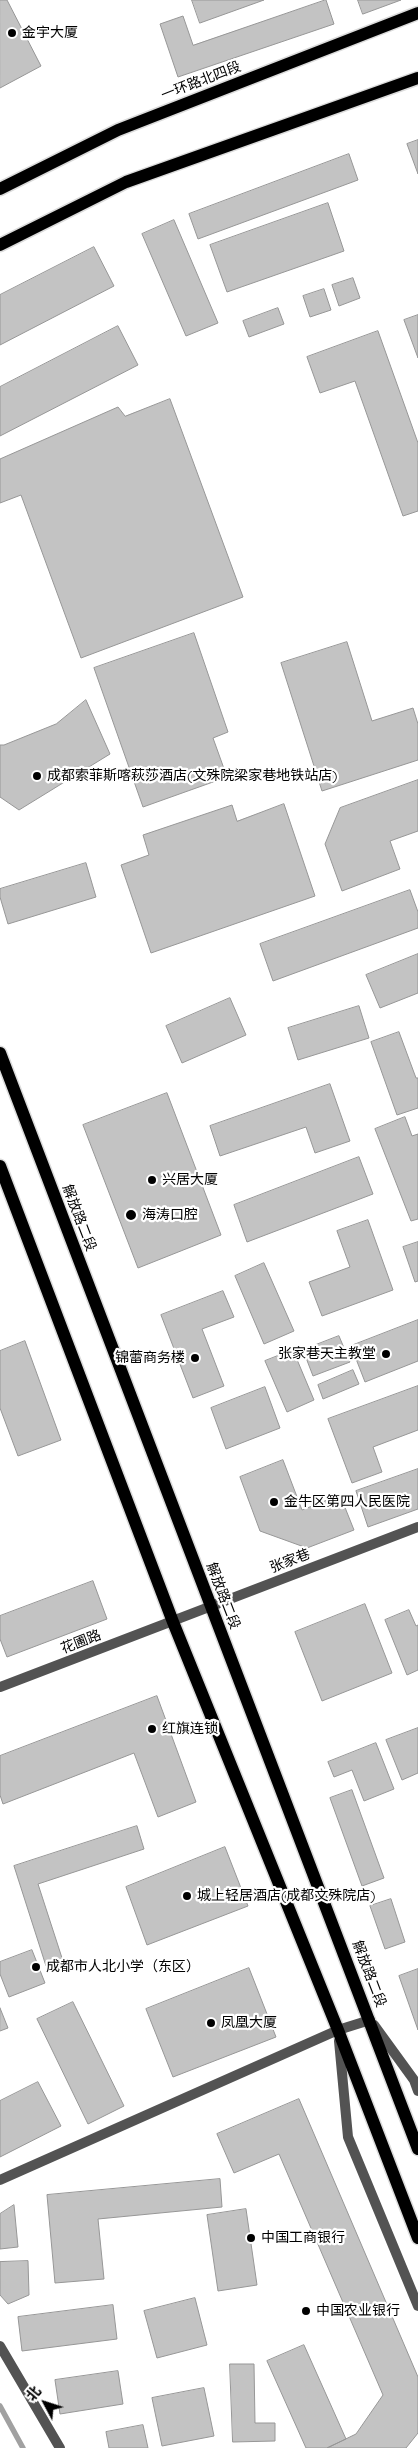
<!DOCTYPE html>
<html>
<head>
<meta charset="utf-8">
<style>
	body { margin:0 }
	#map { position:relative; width:418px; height:2448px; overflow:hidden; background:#fff; font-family:Quicksand,"Noto Sans SC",sans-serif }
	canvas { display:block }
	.north { position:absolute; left:20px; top:2378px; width:50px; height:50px; -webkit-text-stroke:4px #fff; paint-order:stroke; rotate:310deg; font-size:14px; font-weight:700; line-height:20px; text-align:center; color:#000 }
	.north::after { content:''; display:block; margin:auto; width:18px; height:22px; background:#000; clip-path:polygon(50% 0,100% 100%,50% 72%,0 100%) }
</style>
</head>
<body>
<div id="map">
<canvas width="418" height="2448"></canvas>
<div class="north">北</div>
</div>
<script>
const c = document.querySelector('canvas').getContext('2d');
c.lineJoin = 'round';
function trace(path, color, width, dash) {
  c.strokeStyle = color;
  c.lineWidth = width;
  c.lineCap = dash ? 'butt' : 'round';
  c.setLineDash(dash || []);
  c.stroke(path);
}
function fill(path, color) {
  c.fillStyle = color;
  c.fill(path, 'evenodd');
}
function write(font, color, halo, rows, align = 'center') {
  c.font = font + ' Quicksand,"Noto Sans SC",sans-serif';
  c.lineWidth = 4.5;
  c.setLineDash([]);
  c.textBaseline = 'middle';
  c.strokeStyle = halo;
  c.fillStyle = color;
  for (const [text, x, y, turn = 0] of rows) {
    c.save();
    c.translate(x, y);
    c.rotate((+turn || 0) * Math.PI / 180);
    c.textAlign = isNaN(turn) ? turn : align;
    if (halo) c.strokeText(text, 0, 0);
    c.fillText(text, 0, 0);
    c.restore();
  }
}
trace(new Path2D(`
	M0,2406L23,2448`), '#a1a1a1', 5.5);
const building = new Path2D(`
	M0,0H7L41,66L0,88Z
	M192,0H264L200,23Z
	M326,0L334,24L178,77L160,24L183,16L193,45Z
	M358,0H401L363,14Z
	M418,140V174L407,144Z
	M349,154L358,180L198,239L189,214Z
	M328,203L344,251L227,292L210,245Z
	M174,220L218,323L186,336L142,234Z
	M94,247L114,286L0,345V295Z
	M353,278L360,298L339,306L332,285Z
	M324,289L331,310L310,317L303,296Z
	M278,308L284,324L249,337L243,321Z
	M418,315V358L404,320Z
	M118,326L138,365L0,436V387Z
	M378,331L418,443V511L403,516L355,381L320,393L307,357Z
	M170,399L243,597L81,658L21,495L0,503V459L118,407L125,416Z
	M194,633L228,732L213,738L227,777L143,807L94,668Z
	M347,642L372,721L413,708L418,724V760L322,791L281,663Z
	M86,700L110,754L19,810L0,797V745H4L56,724Z
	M418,780V831L390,841L400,869L342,891L325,844L340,808Z
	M284,804L315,896L151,953L121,865L149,855L143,835L232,805L237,821Z
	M86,863L96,897L8,924L0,897V889Z
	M410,890L418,912V928L273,981L260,944Z
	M418,954V993L380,1008L366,975Z
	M230,998L246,1035L182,1063L166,1026Z
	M359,1006L369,1038L298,1060L288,1028Z
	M399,1032L416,1078H418V1108L397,1115L371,1042Z
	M330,1084L350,1141L315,1153L306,1127L220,1156L210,1126Z
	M167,1093L221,1235L138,1268L83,1125Z
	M405,1117L412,1136L418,1134V1219L411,1221L375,1129Z
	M359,1157L373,1194L247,1242L234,1205Z
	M368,1220L393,1290L322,1316L309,1282L350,1267L337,1231Z
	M418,1242V1281L415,1282L403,1247Z
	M264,1263L294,1331L264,1344L235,1276Z
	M223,1291L234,1317L202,1329L224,1386L193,1398L161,1315Z
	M418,1320V1361L365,1382L351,1346Z
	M339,1336L350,1362L313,1376L303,1350Z
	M25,1341L61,1440L18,1456L0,1408V1351Z
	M293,1350L314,1400L287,1412L265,1361Z
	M353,1370L359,1384L323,1399L318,1385Z
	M418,1386V1430L373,1447L382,1472L352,1483L328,1419Z
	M265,1387L280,1428L226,1449L211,1408Z
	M283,1460L302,1510L340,1495L354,1530L307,1548L260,1531L240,1477Z
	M418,1469V1509L368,1527L356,1491Z
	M93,1581L107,1619L7,1657L0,1639V1616Z
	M365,1604L392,1673L322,1701L295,1632Z
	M409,1610L416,1626L418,1625V1670L407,1675L385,1620Z
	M157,1696L196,1802L158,1817L134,1753L3,1804L0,1795V1756Z
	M418,1728V1773L402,1780L386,1740Z
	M376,1743L394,1789L364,1801L352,1770L334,1777L328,1762Z
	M352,1790L384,1878L362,1886L330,1798Z
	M137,1826L144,1849L38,1884L63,1961L46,1966L14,1866Z
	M225,1847L248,1906L147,1945L126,1887Z
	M391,1899L405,1942L385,1949L370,1906Z
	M32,1950L45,1983L9,1997L0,1974V1962Z
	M249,1968L276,2037L173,2077L146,2009Z
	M418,1969V2030L399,1976Z
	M73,2002L124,2106L88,2124L37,2019Z
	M0,2008L8,2028L0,2031Z
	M38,2082L61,2126L0,2157V2101Z
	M299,2099L418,2377V2433L406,2448H327L356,2434L383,2395L279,2154L234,2173L217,2134Z
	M220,2179L222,2207L98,2219L104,2279L55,2283L47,2195Z
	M14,2205L18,2247L0,2249V2214Z
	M246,2209L257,2285L218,2291L207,2215Z
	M28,2261L29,2295L8,2304L0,2295V2262Z
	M195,2298L207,2345L157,2358L144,2311Z
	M113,2305L117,2339L22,2351L18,2317Z
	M304,2345L346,2439L327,2448H306L267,2361Z
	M230,2364H254L255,2423H275V2441L233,2442Z
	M118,2371L123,2404L60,2414L55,2380Z
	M204,2388L214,2436L162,2446L152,2398Z
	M143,2425L148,2448H109L106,2432Z`);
fill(building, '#c3c3c3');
trace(building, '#979797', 1);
const primary = new Path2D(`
	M0,189L118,130L418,13
	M0,245L126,182L418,78
	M0,1053L418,2149
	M0,1166L173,1622L338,2030L418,2238`);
trace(primary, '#dbdbdb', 15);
trace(new Path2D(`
	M0,1687L418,1527
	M0,2180L338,2030L370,2020
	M0,2346L60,2448`), '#535353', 10);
trace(new Path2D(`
	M374,2025L414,2080L418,2091
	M339,2041L348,2137L418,2306`), '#535353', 10);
trace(primary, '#000', 12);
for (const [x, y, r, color] of [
	[12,33,5,"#000"],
	[37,776,5,"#000"],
	[152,1180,5,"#000"],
	[131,1215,6,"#000"],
	[386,1354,5,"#000"],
	[195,1358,5,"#000"],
	[274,1502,5,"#000"],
	[152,1729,5,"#000"],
	[187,1896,5,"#000"],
	[36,1967,5,"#000"],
	[211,2023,5,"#000"],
	[251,2238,5,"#000"],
	[306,2311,5,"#000"]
]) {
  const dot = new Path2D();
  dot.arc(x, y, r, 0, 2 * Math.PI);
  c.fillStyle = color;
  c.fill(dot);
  trace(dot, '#fff', 2);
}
write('14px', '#000', '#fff', [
	["金宇大厦",22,33],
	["成都索菲斯喀萩莎酒店(文殊院梁家巷地铁站店)",47,776],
	["兴居大厦",162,1180],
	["海涛口腔",142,1215],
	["张家巷天主教堂",376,1354,"right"],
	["锦蕾商务楼",185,1358,"right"],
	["金牛区第四人民医院",284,1502],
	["红旗连锁",162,1729],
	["城上轻居酒店(成都文殊院店)",197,1896],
	["成都市人北小学（东区）",46,1967],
	["凤凰大厦",221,2023],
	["中国工商银行",261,2238],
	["中国农业银行",316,2311]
], 'left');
write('14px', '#000', '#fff', [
	["一环路北四段",201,81,-21],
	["解放路二段",79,1218,69],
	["张家巷",290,1561,-21],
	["解放路二段",223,1596,69],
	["花圃路",81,1642,-21],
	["解放路二段",369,1974,69]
]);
</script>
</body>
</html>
